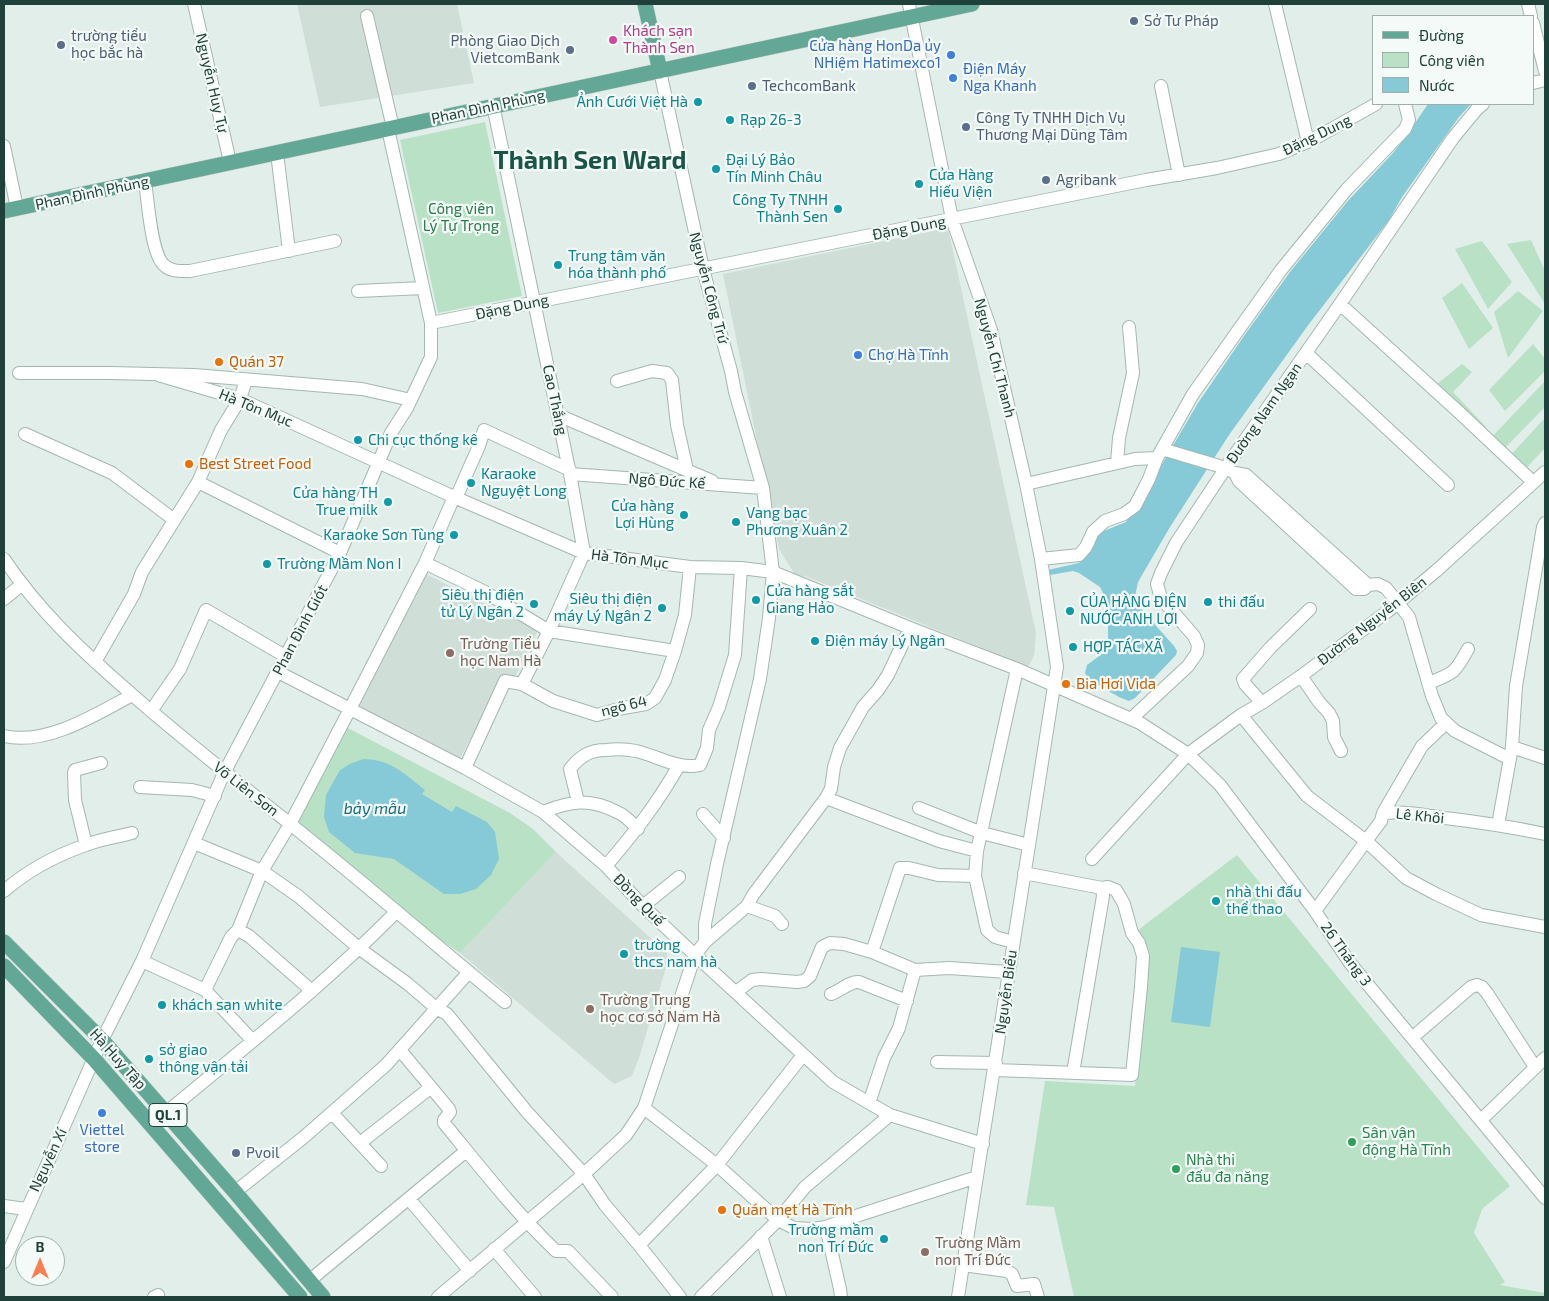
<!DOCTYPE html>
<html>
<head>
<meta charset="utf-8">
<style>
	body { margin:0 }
	#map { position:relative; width:1549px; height:1301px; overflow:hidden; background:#e2eee9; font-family:"Exo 2",sans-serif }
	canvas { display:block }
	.frame { position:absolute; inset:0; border:5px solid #204139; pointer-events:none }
	.legend { position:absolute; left:1372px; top:15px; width:162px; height:90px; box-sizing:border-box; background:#f3faf7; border:1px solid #9fb0ab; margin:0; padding:6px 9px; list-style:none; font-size:15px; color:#204139 }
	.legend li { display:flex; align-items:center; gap:10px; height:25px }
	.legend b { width:25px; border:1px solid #9fb0ab }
	.north { position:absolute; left:15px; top:1236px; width:50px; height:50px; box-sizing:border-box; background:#f3faf7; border:1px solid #9fb0ab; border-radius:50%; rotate:0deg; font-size:14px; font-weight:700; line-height:20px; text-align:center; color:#204139 }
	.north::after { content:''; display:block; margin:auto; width:18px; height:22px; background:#fd7f51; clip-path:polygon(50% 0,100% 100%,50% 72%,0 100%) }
</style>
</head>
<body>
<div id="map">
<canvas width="1549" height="1301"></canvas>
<div class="frame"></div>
<ul class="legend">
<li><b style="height:6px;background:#63a797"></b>Đường</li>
<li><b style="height:14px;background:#b9e1c5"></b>Công viên</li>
<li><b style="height:14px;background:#86c9d7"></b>Nước</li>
</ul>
<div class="north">B</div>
</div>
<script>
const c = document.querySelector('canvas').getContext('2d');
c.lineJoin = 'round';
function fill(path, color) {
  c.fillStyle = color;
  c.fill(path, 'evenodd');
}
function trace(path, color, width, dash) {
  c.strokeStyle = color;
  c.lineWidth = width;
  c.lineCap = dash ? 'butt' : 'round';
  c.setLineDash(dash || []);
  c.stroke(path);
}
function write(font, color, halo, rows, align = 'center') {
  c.font = font + ' "Exo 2",sans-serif';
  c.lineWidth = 4.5;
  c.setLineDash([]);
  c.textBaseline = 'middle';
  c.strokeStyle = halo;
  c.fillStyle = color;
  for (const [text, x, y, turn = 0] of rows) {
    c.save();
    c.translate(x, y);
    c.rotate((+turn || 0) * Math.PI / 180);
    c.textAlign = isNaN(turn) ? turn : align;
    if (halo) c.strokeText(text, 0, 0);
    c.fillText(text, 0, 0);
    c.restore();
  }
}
fill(new Path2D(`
	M297,4H457L474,83L320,107Z
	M948,228L1036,633L1034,656L1028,667L805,576L797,578L779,549L723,274Z
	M416,569L538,630L515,677H503L456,766L346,709Z
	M556,852L667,953L668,961L639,1058L632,1076L614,1084L460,953Z`), '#d0ded8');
fill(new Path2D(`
	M485,122L522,296L438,313L400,140Z
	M1531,240L1545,271V304L1507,244Z
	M1482,241L1512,282L1488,309L1455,249Z
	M1462,283L1493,328L1469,349L1442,298Z
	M1518,291L1543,311L1508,358L1494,312Z
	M1533,344L1545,359V371L1505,411L1489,390Z
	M1462,364L1472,372L1453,392L1486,427L1477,439L1431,389Z
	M1545,381V407L1498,455L1487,442Z
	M1545,418V448L1519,476L1504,462Z
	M344,726L510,813L533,829L556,852L460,953L384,901L293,831Z
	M1237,855L1510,1186L1482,1209L1474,1233L1505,1282L1500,1285L1545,1293V1297H1074L1054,1207L1026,1205L1045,1081L1135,1086L1149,957L1138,930Z`), '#b9e1c5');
fill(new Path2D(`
	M1428,104H1471L1459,117L1402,197L1389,220L1309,324L1229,435L1170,527L1138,582L1134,601L1174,646L1177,651L1176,655L1135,698L1129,701L1119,697L1089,680L1085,673L1087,665L1106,651L1108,647V612L1106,599L1100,587L1079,573L1073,571L1050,575L1048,570L1079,563L1099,533L1126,522L1144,495L1198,403L1244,336L1290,272L1347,202L1393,153L1409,132Z
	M363,759C390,759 405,774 425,790L422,794L452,812L456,806L487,822L495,832L499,859L491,875L476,889L460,894H444L394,859L355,853L329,832L324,817L326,795L340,770L350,764Z
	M1181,947L1220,952L1210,1027L1171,1022Z`), '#86c9d7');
const minor = new Path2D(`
	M194,4L230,162
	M909,4L952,219L991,330L1026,484L1041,559L1057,667L958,1297
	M1275,4L1308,142
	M1528,4L1531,16
	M367,16L393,128
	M1533,23L1545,71
	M660,71L703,269L731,371L735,392L763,488L773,572L769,618L760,679L717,864L705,924V942
	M1533,83L1545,80
	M1161,86L1179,175
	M493,105L570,474L584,553L549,631L522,684
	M4,146L17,208
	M277,153L289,251
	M145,182C148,200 151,254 164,265C171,272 181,271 190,271L335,241
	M358,291L423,288
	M1340,304L1461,414L1533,482
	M431,323L1146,180L1217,168L1279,154L1312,140L1376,104
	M1306,353L1448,485
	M19,373H110L194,375L362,389L411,400
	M158,375L240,399L454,497L584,553L690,567L741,568L773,572L910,628L1017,669L1140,723L1188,754L1220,785L1315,911L1350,963L1545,1198
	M617,381L652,371L667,373L672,380L677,425L687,470
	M558,415L712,481
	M25,434L112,473L173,519
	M1162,449L1219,466L1231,471
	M1117,463L1119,438L1133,373L1129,327
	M570,474L763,488
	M198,482L340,553
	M1026,484L1135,459L1157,458
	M456,498L479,446L484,430L570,470
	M4,559C39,611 81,650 128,691C180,737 235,780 289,823C362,881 433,943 505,1002
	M1041,559L1079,555L1086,547L1093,532L1105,521L1124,514L1135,506L1149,479L1157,458L1193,394L1281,270L1347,189L1405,129L1409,120L1405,104
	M425,563L485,592L549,631L675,651
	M1368,585L1364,589H1356L1239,481L1235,473L1246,475L1368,585L1378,584L1386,588L1409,617L1432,696L1441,718L1455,731L1510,759
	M4,599L21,585
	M95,662L134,594L142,572L198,482L221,430L240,399L246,380
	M278,672L465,768L543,812L606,866L643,906L695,955L833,1082L890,1115L983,1144
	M1301,676L1319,702L1329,713L1333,721L1334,737L1341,751
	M1429,683C1454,673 1455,673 1468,649
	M1262,703L1245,684L1243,679L1270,648L1310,609
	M151,711L180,669L206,610L285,656
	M1241,715L1307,796L1366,841L1406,878L1436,894L1481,915L1545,927
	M1131,719L1188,666L1197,653L1198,645L1194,636L1161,598L1157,584L1161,573L1176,543L1231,460L1340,304L1453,138L1477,109L1483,104
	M4,736C46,746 97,714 132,695
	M1512,747L1545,758
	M465,768L505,681L522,684L553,701L597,715L623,708L646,704L655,698L665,680L675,651L685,615L690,567
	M140,787L192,790L215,796
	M826,798L939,841L977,851
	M578,802L570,769C580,756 590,750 606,750C616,749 626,749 636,751C658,756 678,770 700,765L707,748L709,730L719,707L735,655L741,568
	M919,808L982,833L1029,845
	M543,812C570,801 590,798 617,812C625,815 632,823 638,829
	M1383,813L1422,746L1445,724
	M703,814L724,838
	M1498,825L1512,747L1516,686L1543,527L1545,523
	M194,843L262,871L298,896L360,949L408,984L436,1008L447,1014L527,1112L584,1174L605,1205L639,1245L680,1297
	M86,845L75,800L74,773L75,770L101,763
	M1092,859L1188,754L1241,715L1262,703L1301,676L1388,611L1436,571L1545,472
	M606,866C634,833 658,803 679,765
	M1024,873L1102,888L1103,896L1073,1073
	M4,891C27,871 57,855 86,845C101,839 117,837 132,833
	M643,906L679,877
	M747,906L775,916L782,924
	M1315,911L1366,841L1381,821L1383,813C1404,811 1425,815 1445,818C1479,822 1512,827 1545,834
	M238,930L262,871L290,824L350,709L425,563L454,497
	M1013,942L995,937L987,930L975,876L977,851L1017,669
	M872,952L900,868H909L938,875L975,876
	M142,961L205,990L253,1041
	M205,990L231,937L238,930L249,936L312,991
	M736,992L752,980L761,979L797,982L804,981L810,976L822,947L830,943L844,944L872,952L915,970L949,968L1008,972
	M831,994C840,991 850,981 859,982L907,1001
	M1413,1037L1471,987L1477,985L1482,987L1487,993L1535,1067
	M400,1050L449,1109L450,1112L444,1120V1123C480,1167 515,1212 556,1251H568L612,1297
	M937,1062L996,1063
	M995,1070L1132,1075L1141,987L1143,956L1139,943L1132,933L1124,904L1116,890L1108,887L1102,888
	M869,1103L884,1058L899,1028L915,970
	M644,1108L717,1165L778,1220L794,1228L813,1229L826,1227L859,1215L977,1177
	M167,1112C245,1047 325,984 396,912
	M332,1113L381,1166
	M1481,1120L1545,1058
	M360,1143L430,1088
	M235,1192L304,1137L386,1065L469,972
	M409,1199L470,1271
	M4,1206L26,1209
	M826,1227L840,1289L841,1297
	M761,1236L780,1297
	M639,1245L717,1165L803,1055
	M494,1249L535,1297
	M4,1262L102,1040L142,961L224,773L340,553L391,433L407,408L431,357V323L388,129
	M963,1265L1007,1271L1012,1274L1017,1286L1034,1284L1038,1297
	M309,1281L466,1151
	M154,1297L158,1295
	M438,1297L584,1174L626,1135L644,1108L695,955L705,942L747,906L753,895L826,798L831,789L834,767L840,748L863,707L878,690L888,675L910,628
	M701,1297L778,1220L805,1187L890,1115`);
const major = new Path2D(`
	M645,4L660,71
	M4,211L972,4
	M4,942L102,1040L235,1192L323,1297
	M4,966L94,1059L300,1297`);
trace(minor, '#a4b7b1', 14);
trace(major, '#c1cac8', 16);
trace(minor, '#fff', 12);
trace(major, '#63a797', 15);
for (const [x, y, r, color] of [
	[1134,21,5,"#5c6f8a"],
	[613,40,5,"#d1479c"],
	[61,45,5,"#5c6f8a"],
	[570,50,5,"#5c6f8a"],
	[951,55,5,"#3f7fe0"],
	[953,78,5,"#3f7fe0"],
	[752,86,5,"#5c6f8a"],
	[698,102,5,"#0f9aa8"],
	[730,120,5,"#0f9aa8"],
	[966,127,5,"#5c6f8a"],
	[716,169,5,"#0f9aa8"],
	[1046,180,5,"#5c6f8a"],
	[919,184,5,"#0f9aa8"],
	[838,209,5,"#0f9aa8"],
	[558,265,5,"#0f9aa8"],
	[858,355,5,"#3f7fe0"],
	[219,362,5,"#e8710a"],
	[358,440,5,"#0f9aa8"],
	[189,464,5,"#e8710a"],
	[471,483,5,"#0f9aa8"],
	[388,502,5,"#0f9aa8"],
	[684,515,5,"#0f9aa8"],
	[736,522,5,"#0f9aa8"],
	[454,535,5,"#0f9aa8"],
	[267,564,5,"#0f9aa8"],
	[756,600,5,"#0f9aa8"],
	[1208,602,5,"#0f9aa8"],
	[534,604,5,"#0f9aa8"],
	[662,608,5,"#0f9aa8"],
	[1070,611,5,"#0f9aa8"],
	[815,641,5,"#0f9aa8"],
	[1073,647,5,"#0f9aa8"],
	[450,653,5,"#8d6e63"],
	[1066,684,5,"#e8710a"],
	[1216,901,5,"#0f9aa8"],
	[624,954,5,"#0f9aa8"],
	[162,1005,5,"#0f9aa8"],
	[590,1009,5,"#8d6e63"],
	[149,1059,5,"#0f9aa8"],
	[102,1113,5,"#3f7fe0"],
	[1352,1142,5,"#2e9e5b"],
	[236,1153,5,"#5c6f8a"],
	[1176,1169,5,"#2e9e5b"],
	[722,1210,5,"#e8710a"],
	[884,1239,5,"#0f9aa8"],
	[925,1252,5,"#8d6e63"]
]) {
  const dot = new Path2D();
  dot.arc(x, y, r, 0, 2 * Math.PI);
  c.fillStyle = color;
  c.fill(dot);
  trace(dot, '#f3faf7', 2);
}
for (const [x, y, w] of [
	[168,1115,38]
]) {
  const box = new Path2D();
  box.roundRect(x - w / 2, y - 11.5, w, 23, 4);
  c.fillStyle = '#f3faf7';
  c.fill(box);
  trace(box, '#204139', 1);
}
write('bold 14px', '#204139', null, [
	["QL.1",168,1115]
]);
write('15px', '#4e5e75', '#f3faf7', [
	["Sở Tư Pháp",1144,21],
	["trường tiểu",71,36],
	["học bắc hà",71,53],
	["Phòng Giao Dịch",560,41,"right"],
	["VietcomBank",560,58,"right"],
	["TechcomBank",762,86],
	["Công Ty TNHH Dịch Vụ",976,118],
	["Thương Mại Dũng Tâm",976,135],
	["Agribank",1056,180],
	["Pvoil",246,1153]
], 'left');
write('15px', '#b23c85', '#f3faf7', [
	["Khách sạn",623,31],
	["Thành Sen",623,48]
], 'left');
write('15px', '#366cbe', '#f3faf7', [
	["Cửa hàng HonDa ủy",941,46,"right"],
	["NHiệm Hatimexco1",941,63,"right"],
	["Điện Máy",963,69],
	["Nga Khanh",963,86],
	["Chợ Hà Tĩnh",868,355],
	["Viettel",102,1130,"center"],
	["store",102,1147,"center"]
], 'left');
write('15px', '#204139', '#f3faf7', [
	["Nguyễn Huy Tự",212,83,77],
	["Phan Đình Phùng",488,107,-12],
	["Đặng Dung",1317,135,-26],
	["Phan Đình Phùng",92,193,-12],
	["Đặng Dung",909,228,-11],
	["Nguyễn Công Trứ",709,288,75],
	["Đặng Dung",512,307,-12],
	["Nguyễn Chí Thanh",995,358,75],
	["Cao Thắng",555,400,78],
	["Hà Tôn Mục",256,408,22],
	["Đường Nam Ngạn",1264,413,-55],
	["Ngô Đức Kế",667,481,4],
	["Hà Tôn Mục",630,559,7],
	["Đường Nguyễn Biên",1372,621,-38],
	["Phan Đình Giót",300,630,-62],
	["ngõ 64",624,706,-14],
	["Võ Liên Sơn",246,789,38],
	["Lê Khôi",1420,816,6],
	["Đồng Quế",639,900,46],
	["26 Tháng 3",1346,954,54],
	["Nguyễn Biểu",1006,992,-82],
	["Hà Huy Tập",118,1059,48],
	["Nguyễn Xí",48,1160,-65]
]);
write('15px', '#0d838f', '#f3faf7', [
	["Ảnh Cưới Việt Hà",688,102,"right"],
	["Rạp 26-3",740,120],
	["Đại Lý Bảo",726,160],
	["Tín Minh Châu",726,177],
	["Cửa Hàng",929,175],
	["Hiếu Viện",929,192],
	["Công Ty TNHH",828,200,"right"],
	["Thành Sen",828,217,"right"],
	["Trung tâm văn",568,256],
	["hóa thành phố",568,273],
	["Chi cục thống kê",368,440],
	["Karaoke",481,474],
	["Nguyệt Long",481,491],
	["Cửa hàng TH",378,493,"right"],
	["True milk",378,510,"right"],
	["Cửa hàng",674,506,"right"],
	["Lợi Hùng",674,523,"right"],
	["Vang bạc",746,513],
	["Phương Xuân 2",746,530],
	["Karaoke Sơn Tùng",444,535,"right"],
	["Trường Mầm Non I",277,564],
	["Cửa hàng sắt",766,591],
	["Giang Hảo",766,608],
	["Siêu thị điện",524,595,"right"],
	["tử Lý Ngân 2",524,612,"right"],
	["Siêu thị điện",652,599,"right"],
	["máy Lý Ngân 2",652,616,"right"],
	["CỦA HÀNG ĐIỆN",1080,602],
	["NƯỚC ANH LỢI",1080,619],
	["thi đấu",1218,602],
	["Điện máy Lý Ngân",825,641],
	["HỢP TÁC XÃ",1083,647],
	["nhà thi đấu",1226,892],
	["thể thao",1226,909],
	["trường",634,945],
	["thcs nam hà",634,962],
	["khách sạn white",172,1005],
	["sở giao",159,1050],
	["thông vận tải",159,1067],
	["Trường mầm",874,1230,"right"],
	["non Trí Đức",874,1247,"right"]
], 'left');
write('15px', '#277b49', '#f3faf7', [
	["Công viên",461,209],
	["Lý Tự Trọng",461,226]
]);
write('15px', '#c56008', '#f3faf7', [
	["Quán 37",229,362],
	["Best Street Food",199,464],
	["Bia Hơi Vida",1076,684],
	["Quán mẹt Hà Tĩnh",732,1210]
], 'left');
write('15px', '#785e54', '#f3faf7', [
	["Trường Tiểu",460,644],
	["học Nam Hà",460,661],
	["Trường Trung",600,1000],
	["học cơ sở Nam Hà",600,1017],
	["Trường Mầm",935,1243],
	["non Trí Đức",935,1260]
], 'left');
write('15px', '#27864d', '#f3faf7', [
	["Sân vận",1362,1133],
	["động Hà Tĩnh",1362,1150],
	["Nhà thi",1186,1160],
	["đấu đa năng",1186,1177]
], 'left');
write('italic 16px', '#156d82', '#f3faf7', [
	["bảy mẫu",375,809]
]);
write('bold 25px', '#1a5548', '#f3faf7', [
	["Thành Sen Ward",590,161]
]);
</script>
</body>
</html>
